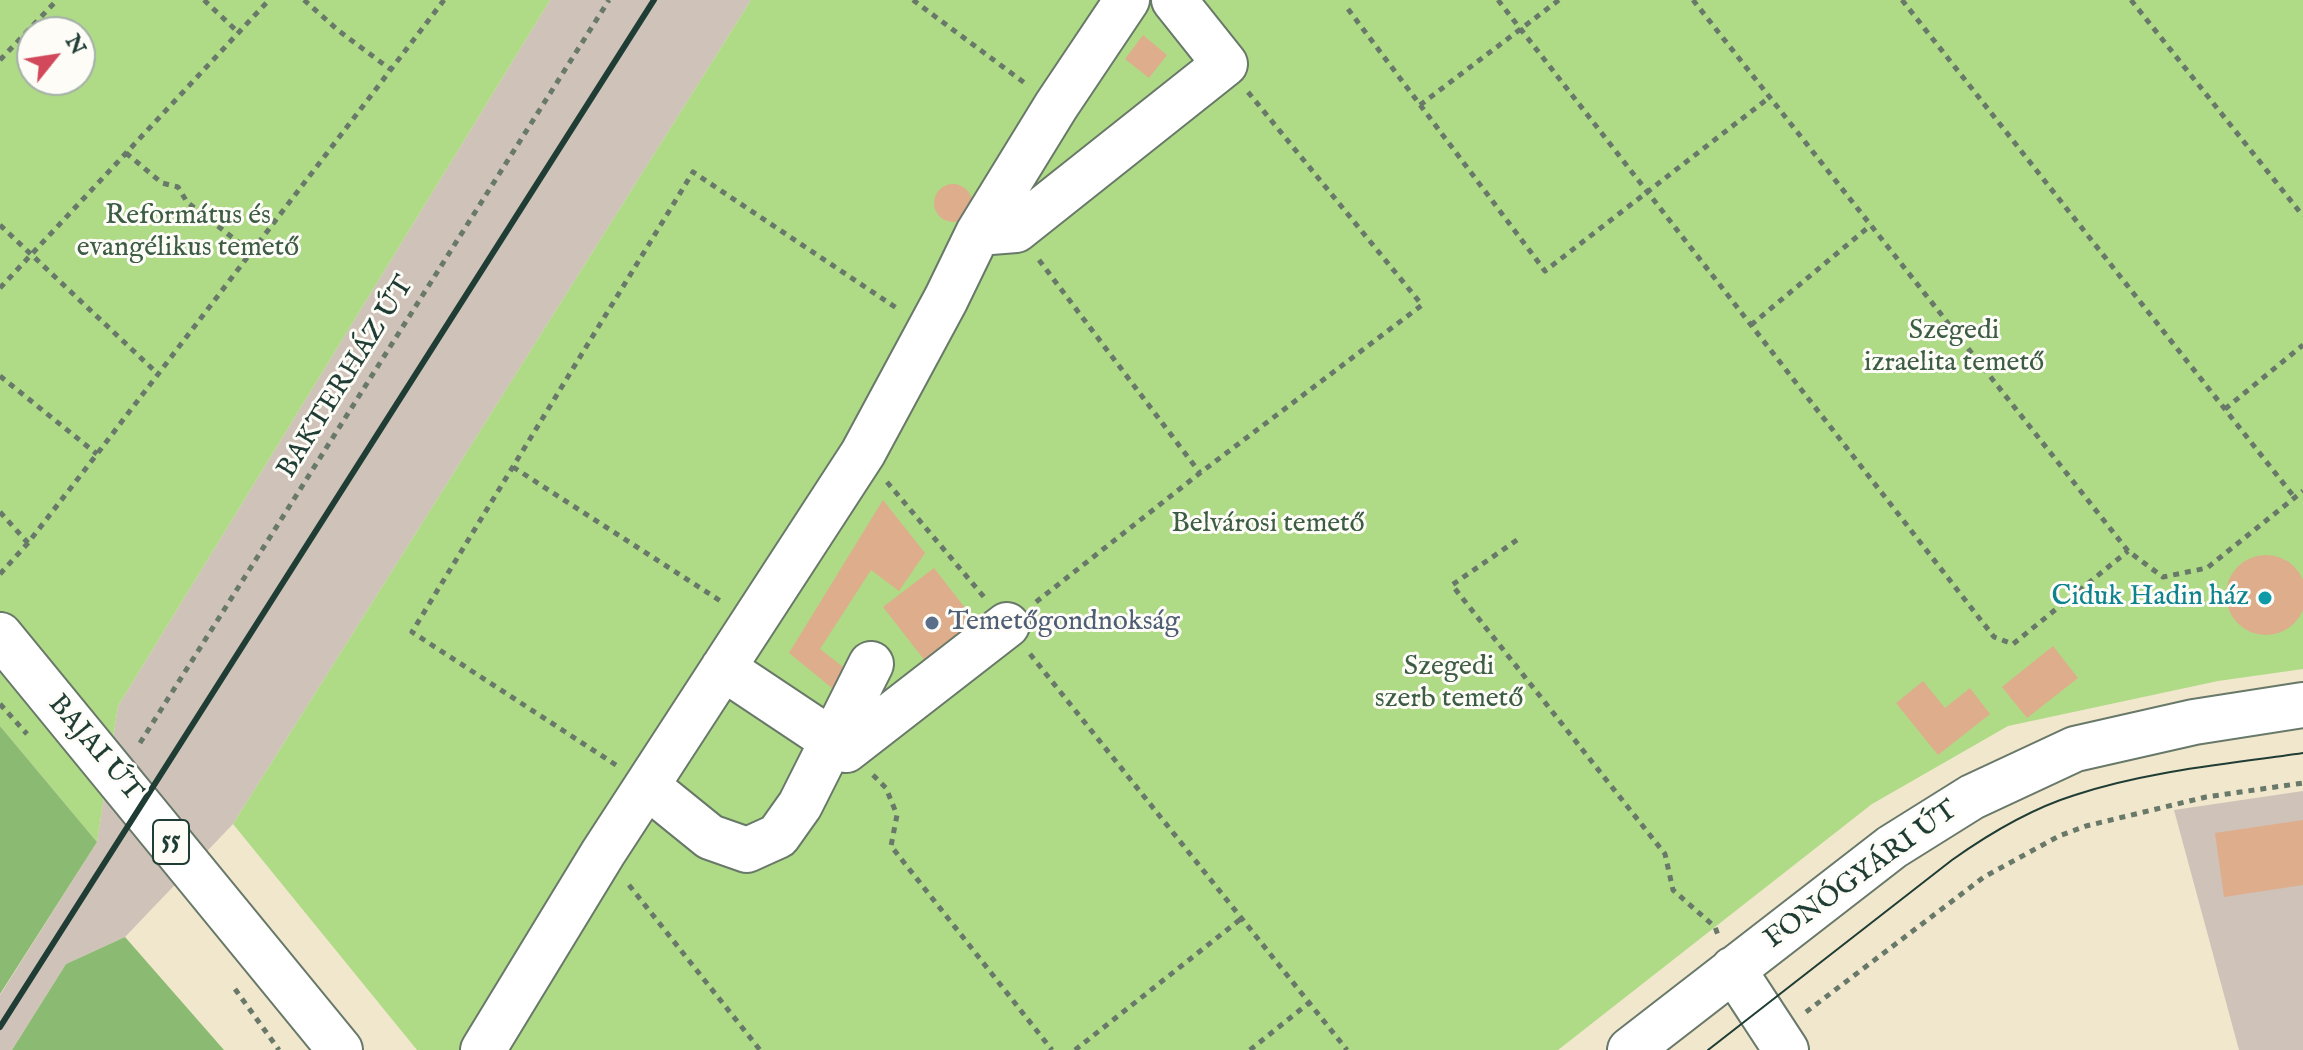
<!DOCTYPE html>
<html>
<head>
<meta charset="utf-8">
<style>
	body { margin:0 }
	#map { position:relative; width:2303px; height:1050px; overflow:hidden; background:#f1e7cc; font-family:"IM FELL English",serif }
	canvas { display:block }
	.north { position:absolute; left:16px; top:16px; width:80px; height:80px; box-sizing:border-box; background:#fdfcf7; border:2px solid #a4b0a9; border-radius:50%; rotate:60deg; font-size:22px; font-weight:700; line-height:32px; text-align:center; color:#1f3d34 }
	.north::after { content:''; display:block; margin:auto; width:28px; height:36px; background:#d1495b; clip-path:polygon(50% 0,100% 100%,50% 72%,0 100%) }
</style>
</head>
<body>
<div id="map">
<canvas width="2303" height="1050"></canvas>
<div class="north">N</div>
</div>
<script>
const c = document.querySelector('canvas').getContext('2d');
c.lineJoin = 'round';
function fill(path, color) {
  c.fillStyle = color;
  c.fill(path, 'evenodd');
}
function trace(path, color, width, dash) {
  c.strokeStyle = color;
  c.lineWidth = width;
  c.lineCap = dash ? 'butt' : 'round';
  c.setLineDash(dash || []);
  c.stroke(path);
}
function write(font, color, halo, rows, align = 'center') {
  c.font = font + ' "IM FELL English",serif';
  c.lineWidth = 6;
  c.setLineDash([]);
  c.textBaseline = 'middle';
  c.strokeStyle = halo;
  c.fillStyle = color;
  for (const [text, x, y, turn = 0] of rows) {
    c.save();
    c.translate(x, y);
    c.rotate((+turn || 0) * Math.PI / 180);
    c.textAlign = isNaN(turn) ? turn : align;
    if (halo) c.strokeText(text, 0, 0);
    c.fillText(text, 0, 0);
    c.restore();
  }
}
fill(new Path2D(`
	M550,0H751L233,824L125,937L66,964L12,1050H0V995L97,842L118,706Z
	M2303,791V1050H2239L2174,810Z`), '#cec2b9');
fill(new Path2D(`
	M0,0H550L118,706L97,842L0,726ZM32,32H80V80H32Z
	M751,0H2303V669L2218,681L2008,726L1872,804L1558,1050H417L233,824Z`), '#afda86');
fill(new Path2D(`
	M0,726L97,842L0,994Z
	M125,937L224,1050H12L66,964Z`), '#8bba73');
fill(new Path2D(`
	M1143,35L1167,55L1149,78L1125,59Z
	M934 203a19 19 0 1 1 38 0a19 19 0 1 1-38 0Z
	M883,500L925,553L899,591L871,570L820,649L847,670L832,688L789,653Z
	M2226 595a40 40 0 1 1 80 0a40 40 0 1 1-80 0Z
	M934,568L983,631L933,671L883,607Z
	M2053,646L2078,678L2027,718L2002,687Z
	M1923,681L1945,708L1970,688L1990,714L1938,755L1896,703Z
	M2303,820V885L2224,897L2215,833Z`), '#dead8c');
const minor = new Path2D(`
	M978,233L1016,230L1225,64L1174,0
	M723,668L846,750L1007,625
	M647,786L710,837L747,850L778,836L800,805L871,664
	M1733,969L1786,1050
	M483,1050L603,853L863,453L946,299L978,233L1056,106L1127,0
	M1630,1050L1892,847L1972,797L2075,749L2194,722L2303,705`);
const major = new Path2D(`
	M0,635L340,1050`);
trace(minor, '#687869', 48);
trace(major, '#687869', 48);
trace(new Path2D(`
	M204,0L239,33
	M304,0L339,31L390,69
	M913,0L1026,84
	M1498,0L1994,637L2013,644L2128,551
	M1693,0L2128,551L2163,577L2207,568L2303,491
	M1902,0L2295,498
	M2131,0L2303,216
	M1348,9L1545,271L1770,97
	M0,60L57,0
	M1420,105L1559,0
	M126,153L162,183L178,187L187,202L251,252
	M0,225L158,374
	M1039,260L1200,473
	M0,288L269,0
	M1751,325L1871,225
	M0,376L97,454
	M2225,409L2303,345
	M513,467L722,602
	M887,482L984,597
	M0,512L28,543
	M1517,540L1452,585L1665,854L1673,890L1715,927L1718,935
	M0,574L28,543L97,454L444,0
	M1036,602L1200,473L1422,305L1248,92
	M1030,654L1347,1050
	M0,704L27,734
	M140,743L609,0
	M616,765L412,632L693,172L898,309
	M873,775L886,788L897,815L891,846L1052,1050
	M629,885L760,1050
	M235,989L279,1050
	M1806,1012L1984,877L2059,836L2086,826L2206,797L2303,783
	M1075,1050L1242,918
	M1250,1050L1310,1002`), '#687869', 5, [6, 6]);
trace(minor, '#fff', 44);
trace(major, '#fff', 44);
trace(new Path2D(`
	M1708,1050L1952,860C1990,833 2030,809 2075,795C2146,771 2229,764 2303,753`), '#1f3d34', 2);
trace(new Path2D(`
	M0,1027L654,0`), '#1f3d34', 6);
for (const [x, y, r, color] of [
	[2265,598,8,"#0f9aa8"],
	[932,623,8,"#5c6f8a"]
]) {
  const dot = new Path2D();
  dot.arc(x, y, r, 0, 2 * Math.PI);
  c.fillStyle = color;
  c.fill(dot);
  trace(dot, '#fdfcf7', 3);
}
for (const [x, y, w] of [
	[171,842,36]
]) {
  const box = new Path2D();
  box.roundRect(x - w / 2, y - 22, w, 44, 6);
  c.fillStyle = '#fdfcf7';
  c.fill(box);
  trace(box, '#1f3d34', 2);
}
write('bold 26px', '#1f3d34', null, [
	["55",171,842]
]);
write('28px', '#3c5c44', '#fdfcf7', [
	["Református és",188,217],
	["evangélikus temető",188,249],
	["Szegedi",1954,332],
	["izraelita temető",1954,364],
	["Belvárosi temető",1268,525],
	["Szegedi",1449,668],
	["szerb temető",1449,700]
]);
write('28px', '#1f3d34', '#fdfcf7', [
	["BAKTERHÁZ ÚT",347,378,-58],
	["BAJAI ÚT",94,749,50],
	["FONÓGYÁRI ÚT",1862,876,-36]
]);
write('28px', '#0d838f', '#fdfcf7', [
	["Ciduk Hadin ház",2249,598]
], 'right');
write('28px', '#4e5e75', '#fdfcf7', [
	["Temetőgondnokság",948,623]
], 'left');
</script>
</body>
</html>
